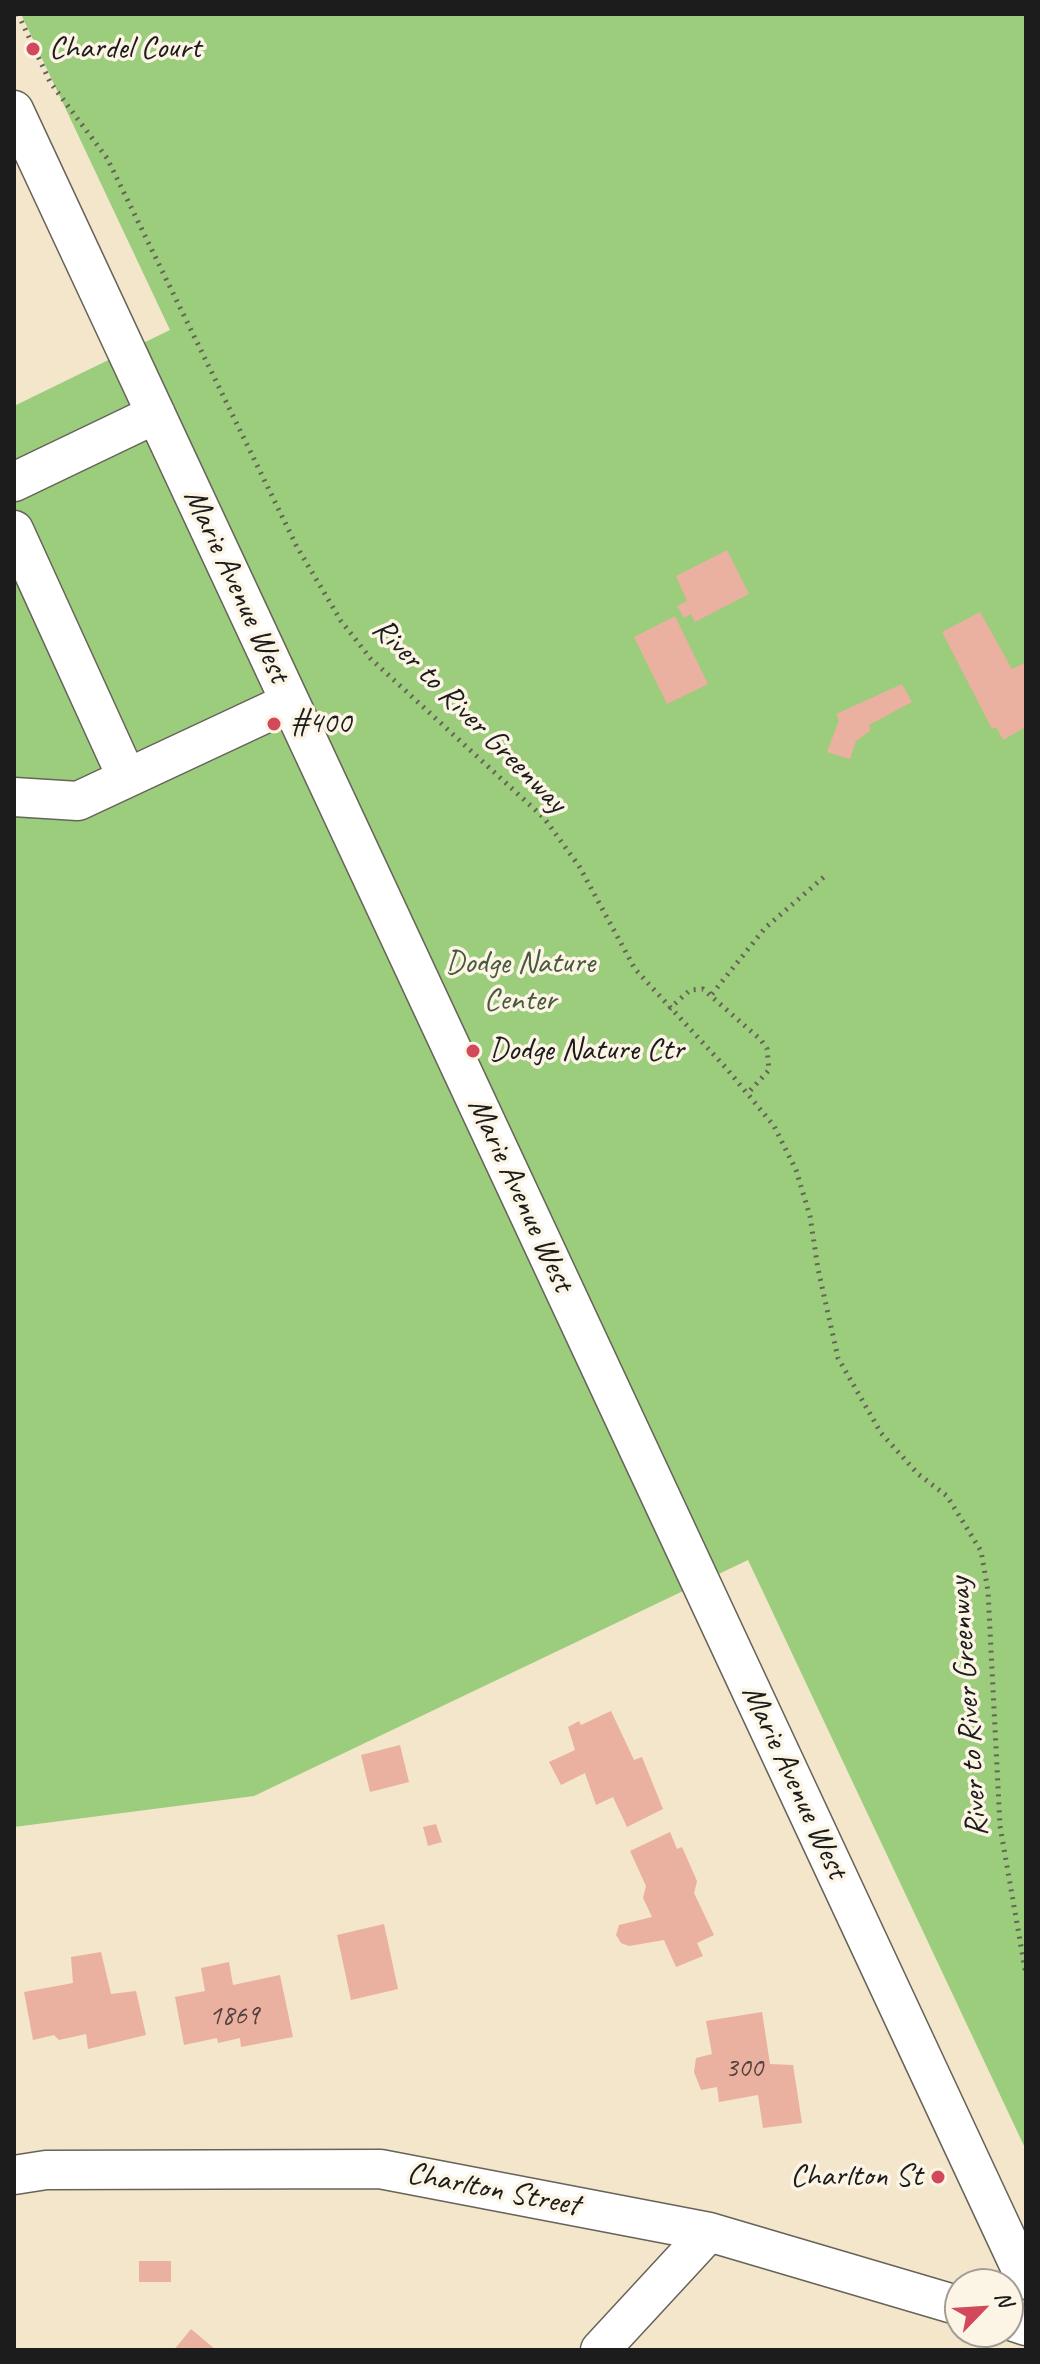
<!DOCTYPE html>
<html>
<head>
<meta charset="utf-8">
<style>
	body { margin:0 }
	#map { position:relative; width:1040px; height:2364px; overflow:hidden; background:#f3e6cb; font-family:Caveat,sans-serif }
	canvas { display:block }
	.frame { position:absolute; inset:0; border:16px solid #1c1c1c; pointer-events:none }
	.north { position:absolute; left:944px; top:2268px; width:80px; height:80px; box-sizing:border-box; background:#fcf5e5; border:2px solid #a29e95; border-radius:50%; rotate:65deg; font-size:22px; font-weight:700; line-height:32px; text-align:center; color:#1c1c1c }
	.north::after { content:''; display:block; margin:auto; width:28px; height:36px; background:#d1495b; clip-path:polygon(50% 0,100% 100%,50% 72%,0 100%) }
</style>
</head>
<body>
<div id="map">
<canvas width="1040" height="2364"></canvas>
<div class="frame"></div>
<div class="north">N</div>
</div>
<script>
const c = document.querySelector('canvas').getContext('2d');
c.lineJoin = 'round';
function fill(path, color) {
  c.fillStyle = color;
  c.fill(path, 'evenodd');
}
function trace(path, color, width, dash) {
  c.strokeStyle = color;
  c.lineWidth = width;
  c.lineCap = dash ? 'butt' : 'round';
  c.setLineDash(dash || []);
  c.stroke(path);
}
function write(font, color, halo, rows, align = 'center') {
  c.font = font + ' Caveat,sans-serif';
  c.lineWidth = 7;
  c.setLineDash([]);
  c.textBaseline = 'middle';
  c.strokeStyle = halo;
  c.fillStyle = color;
  for (const [text, x, y, turn = 0] of rows) {
    c.save();
    c.translate(x, y);
    c.rotate((+turn || 0) * Math.PI / 180);
    c.textAlign = isNaN(turn) ? turn : align;
    if (halo) c.strokeText(text, 0, 0);
    c.fillText(text, 0, 0);
    c.restore();
  }
}
fill(new Path2D(`
	M21,14H1026V2150L748,1560L254,1796L14,1827V406L170,330Z`), '#9bcd7d');
fill(new Path2D(`
	M727,550L749,594L695,622L691,614L684,618L677,606L687,601L676,576Z
	M980,612L1012,669L1026,662V727L1003,740L996,727L992,729L942,632Z
	M675,616L708,684L667,704L634,637Z
	M902,684L912,702L869,725L871,730L856,741L850,759L827,752L839,720L836,714Z
	M611,1711L634,1760L642,1757L663,1809L627,1827L613,1797L596,1805L585,1773L561,1785L549,1762L575,1750L568,1727L579,1721L581,1725Z
	M400,1745L409,1782L370,1792L361,1755Z
	M436,1824L442,1842L428,1846L423,1827Z
	M670,1832L677,1849L682,1847L697,1881L694,1893L714,1935L697,1943L703,1956L676,1967L664,1940L629,1946L621,1943L616,1935L619,1925L652,1917L643,1898L646,1886L630,1851Z
	M384,1924L398,1989L351,2000L337,1935Z
	M101,1952L111,1994L136,1991L146,2035L88,2049L86,2034L59,2040L54,2035L33,2040L24,1992L73,1983L71,1957Z
	M229,1962L233,1985L280,1975L293,2037L241,2047L240,2038L218,2043L217,2038L184,2045L175,1997L205,1991L201,1968Z
	M762,2012L770,2064L793,2065L802,2123L763,2128L758,2095L719,2102L717,2087L701,2090L694,2072L696,2058L712,2054L706,2021Z
	M139,2261H171V2282H139Z
	M191,2329L216,2350H174Z`), '#eab0a0');
const minor = new Path2D(`
	M14,110L1026,2280
	M14,482L156,414
	M14,530L127,778
	M14,797L78,801L290,702
	M14,2175L46,2170L380,2169L709,2232L960,2306
	M1008,2320L1026,2326
	M600,2350L709,2232`);
trace(minor, '#676359', 41);
trace(new Path2D(`
	M18,14L50,82L107,158L297,547L341,621L371,659L544,818L579,866L635,969L727,1069L774,1126L796,1170L810,1216L818,1269L838,1358L881,1433L918,1474L947,1496L981,1551L988,1591L1000,1826L1026,1975
	M712,994L765,928L824,877
	M669,1009L690,990L703,989L761,1040L767,1049L769,1070L747,1094`), '#676359', 5, [2, 6]);
trace(minor, '#fff', 38);
for (const [x, y, r, color] of [
	[33,49,8,"#d1495b"],
	[274,724,8,"#d1495b"],
	[473,1051,8,"#d1495b"],
	[938,2177,8,"#d1495b"]
]) {
  const dot = new Path2D();
  dot.arc(x, y, r, 0, 2 * Math.PI);
  c.fillStyle = color;
  c.fill(dot);
  trace(dot, '#fcf5e5', 3);
}
write('28px', '#50413d', null, [
	["1869",234,2017],
	["300",744,2069]
]);
write('32px', '#1c1c1c', '#fcf5e5', [
	["Chardel Court",49,49],
	["#400",290,724],
	["Dodge Nature Ctr",489,1051],
	["Charlton St",922,2177,"right"]
], 'left');
write('32px', '#1c1c1c', '#fcf5e5', [
	["Marie Avenue West",236,586,65],
	["River to River Greenway",469,716,45],
	["Marie Avenue West",520,1195,65],
	["River to River Greenway",969,1707,-94],
	["Marie Avenue West",794,1782,65],
	["Charlton Street",493,2190,11]
]);
write('32px', '#485a3e', '#fcf5e5', [
	["Dodge Nature",520,964],
	["Center",520,1001]
]);
</script>
</body>
</html>
